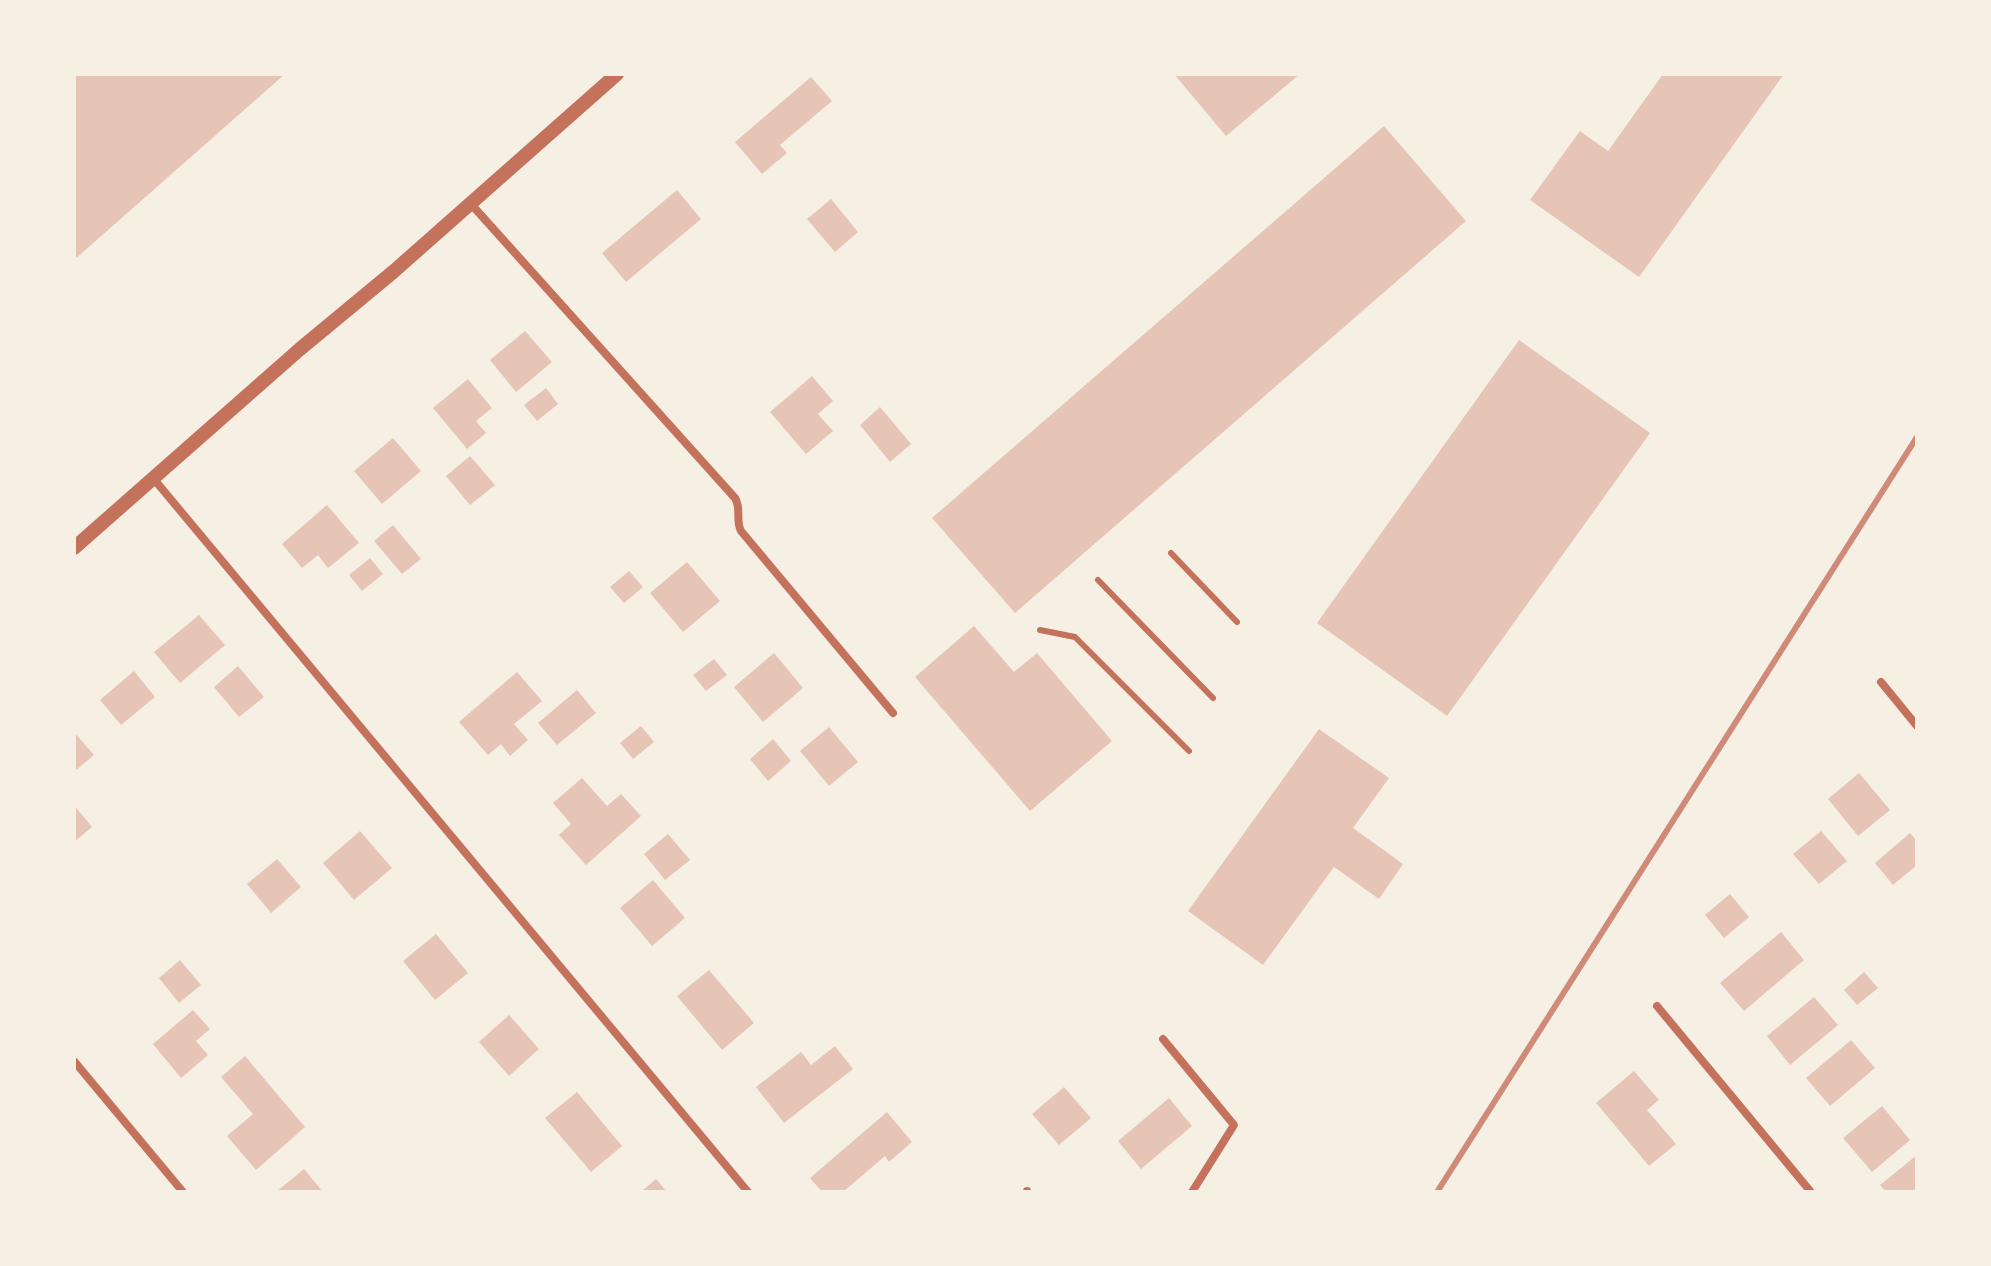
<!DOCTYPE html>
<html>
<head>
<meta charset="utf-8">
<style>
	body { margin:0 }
	#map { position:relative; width:1991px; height:1266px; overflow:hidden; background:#f6efe4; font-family:Lato,sans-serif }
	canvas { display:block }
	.frame { position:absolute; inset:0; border:76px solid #f6efe4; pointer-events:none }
</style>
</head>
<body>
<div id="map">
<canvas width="1991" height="1266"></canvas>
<div class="frame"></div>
</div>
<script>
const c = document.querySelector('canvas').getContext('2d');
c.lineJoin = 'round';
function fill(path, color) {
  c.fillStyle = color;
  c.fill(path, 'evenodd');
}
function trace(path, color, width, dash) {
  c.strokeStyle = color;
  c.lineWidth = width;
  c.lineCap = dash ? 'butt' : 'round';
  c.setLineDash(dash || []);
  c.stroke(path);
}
fill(new Path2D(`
	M74,74H285L74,260Z
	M1174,74H1300L1226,136Z
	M1663,74H1784L1639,277L1530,200L1580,131L1608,151Z
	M811,77L832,101L780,145L787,153L762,174L735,142Z
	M1384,126L1466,221L1015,613L932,518Z
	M677,190L701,219L626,282L602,253Z
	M831,199L858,232L835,252L807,219Z
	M525,331L552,362L516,392L490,360Z
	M1519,340L1650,433L1447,716L1317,623Z
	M812,376L833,401L818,414L833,431L806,454L770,412Z
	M468,379L492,408L476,421L486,433L467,449L433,408Z
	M546,388L558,404L537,421L524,405Z
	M880,407L911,444L890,462L860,425Z
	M393,438L421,471L382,504L354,471Z
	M470,456L495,485L470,505L446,476Z
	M327,505L359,543L328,568L318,555L302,568L282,544Z
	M393,525L421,559L402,574L374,541Z
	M370,558L383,574L362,591L349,575Z
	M687,562L720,601L683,632L650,593Z
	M629,571L643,587L624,603L610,587Z
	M199,615L225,645L180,683L154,652Z
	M974,626L1014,672L1037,653L1112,741L1030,811L915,677Z
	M774,653L803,688L763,722L734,687Z
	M714,659L727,675L706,691L693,675Z
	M238,666L264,697L239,717L214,687Z
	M134,671L155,697L121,725L100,700Z
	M517,672L542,701L514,724L528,740L510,756L501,744L488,755L459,722Z
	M577,690L596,713L557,745L538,723Z
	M641,726L654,742L633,759L620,743Z
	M829,727L858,762L829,786L800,751Z
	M1319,729L1389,778L1353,828L1403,864L1379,899L1334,867L1263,965L1188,911Z
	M74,732L94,755L74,772Z
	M773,739L791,761L768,781L750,759Z
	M1859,773L1890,810L1858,836L1828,799Z
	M582,778L607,806L621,794L641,816L586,865L559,835L571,824L553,803Z
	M74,805L92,827L74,842Z
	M360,831L392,868L354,900L323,863Z
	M1821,831L1847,861L1819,884L1793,854Z
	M1910,833L1917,841V865L1893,885L1875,863Z
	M668,834L690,860L665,880L644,854Z
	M277,859L301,887L271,913L247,884Z
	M653,880L685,918L652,946L620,908Z
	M1730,894L1749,917L1724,938L1705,915Z
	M1781,932L1804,960L1744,1011L1720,983Z
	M436,934L468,973L435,1000L403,961Z
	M180,960L201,985L179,1003L159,978Z
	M709,970L754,1023L722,1050L677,996Z
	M1864,972L1878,988L1857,1005L1844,990Z
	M1814,997L1838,1025L1790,1065L1767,1036Z
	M193,1010L210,1029L196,1041L208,1055L181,1078L153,1044Z
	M509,1015L539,1049L509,1076L479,1042Z
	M1851,1040L1875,1068L1830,1106L1806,1078Z
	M835,1046L853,1069L784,1123L756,1087L801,1052L811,1065Z
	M245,1056L305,1127L256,1170L227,1136L253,1114L221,1077Z
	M1634,1071L1659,1100L1647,1110L1676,1144L1649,1166L1596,1103Z
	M1064,1087L1091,1118L1059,1145L1032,1114Z
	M577,1092L622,1146L591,1172L545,1118Z
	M1169,1098L1192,1126L1141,1169L1118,1141Z
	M1882,1106L1910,1140L1872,1172L1843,1138Z
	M887,1112L912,1142L889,1162L885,1156L843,1192H822L810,1178Z
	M1917,1155V1192H1886L1880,1185Z
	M304,1169L323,1192H276Z
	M656,1179L667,1192H641Z`), '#e6c5b7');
trace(new Path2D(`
	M1171,553L1237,622
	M1098,580L1213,698
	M1040,630L1075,637L1189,751`), '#c5725c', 6);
trace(new Path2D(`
	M471,204L735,498C742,509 735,520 741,531L893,713
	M153,478L748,1192
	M1881,682L1917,726
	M1657,1006L1811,1192
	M1163,1039L1234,1125L1192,1192
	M74,1061L183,1192
	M1027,1191V1192`), '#c5725c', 8);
trace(new Path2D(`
	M74,548L300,349L393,272L617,74`), '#c5725c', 14);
trace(new Path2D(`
	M1437,1192L1917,437`), '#cf8b77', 6);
</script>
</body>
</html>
